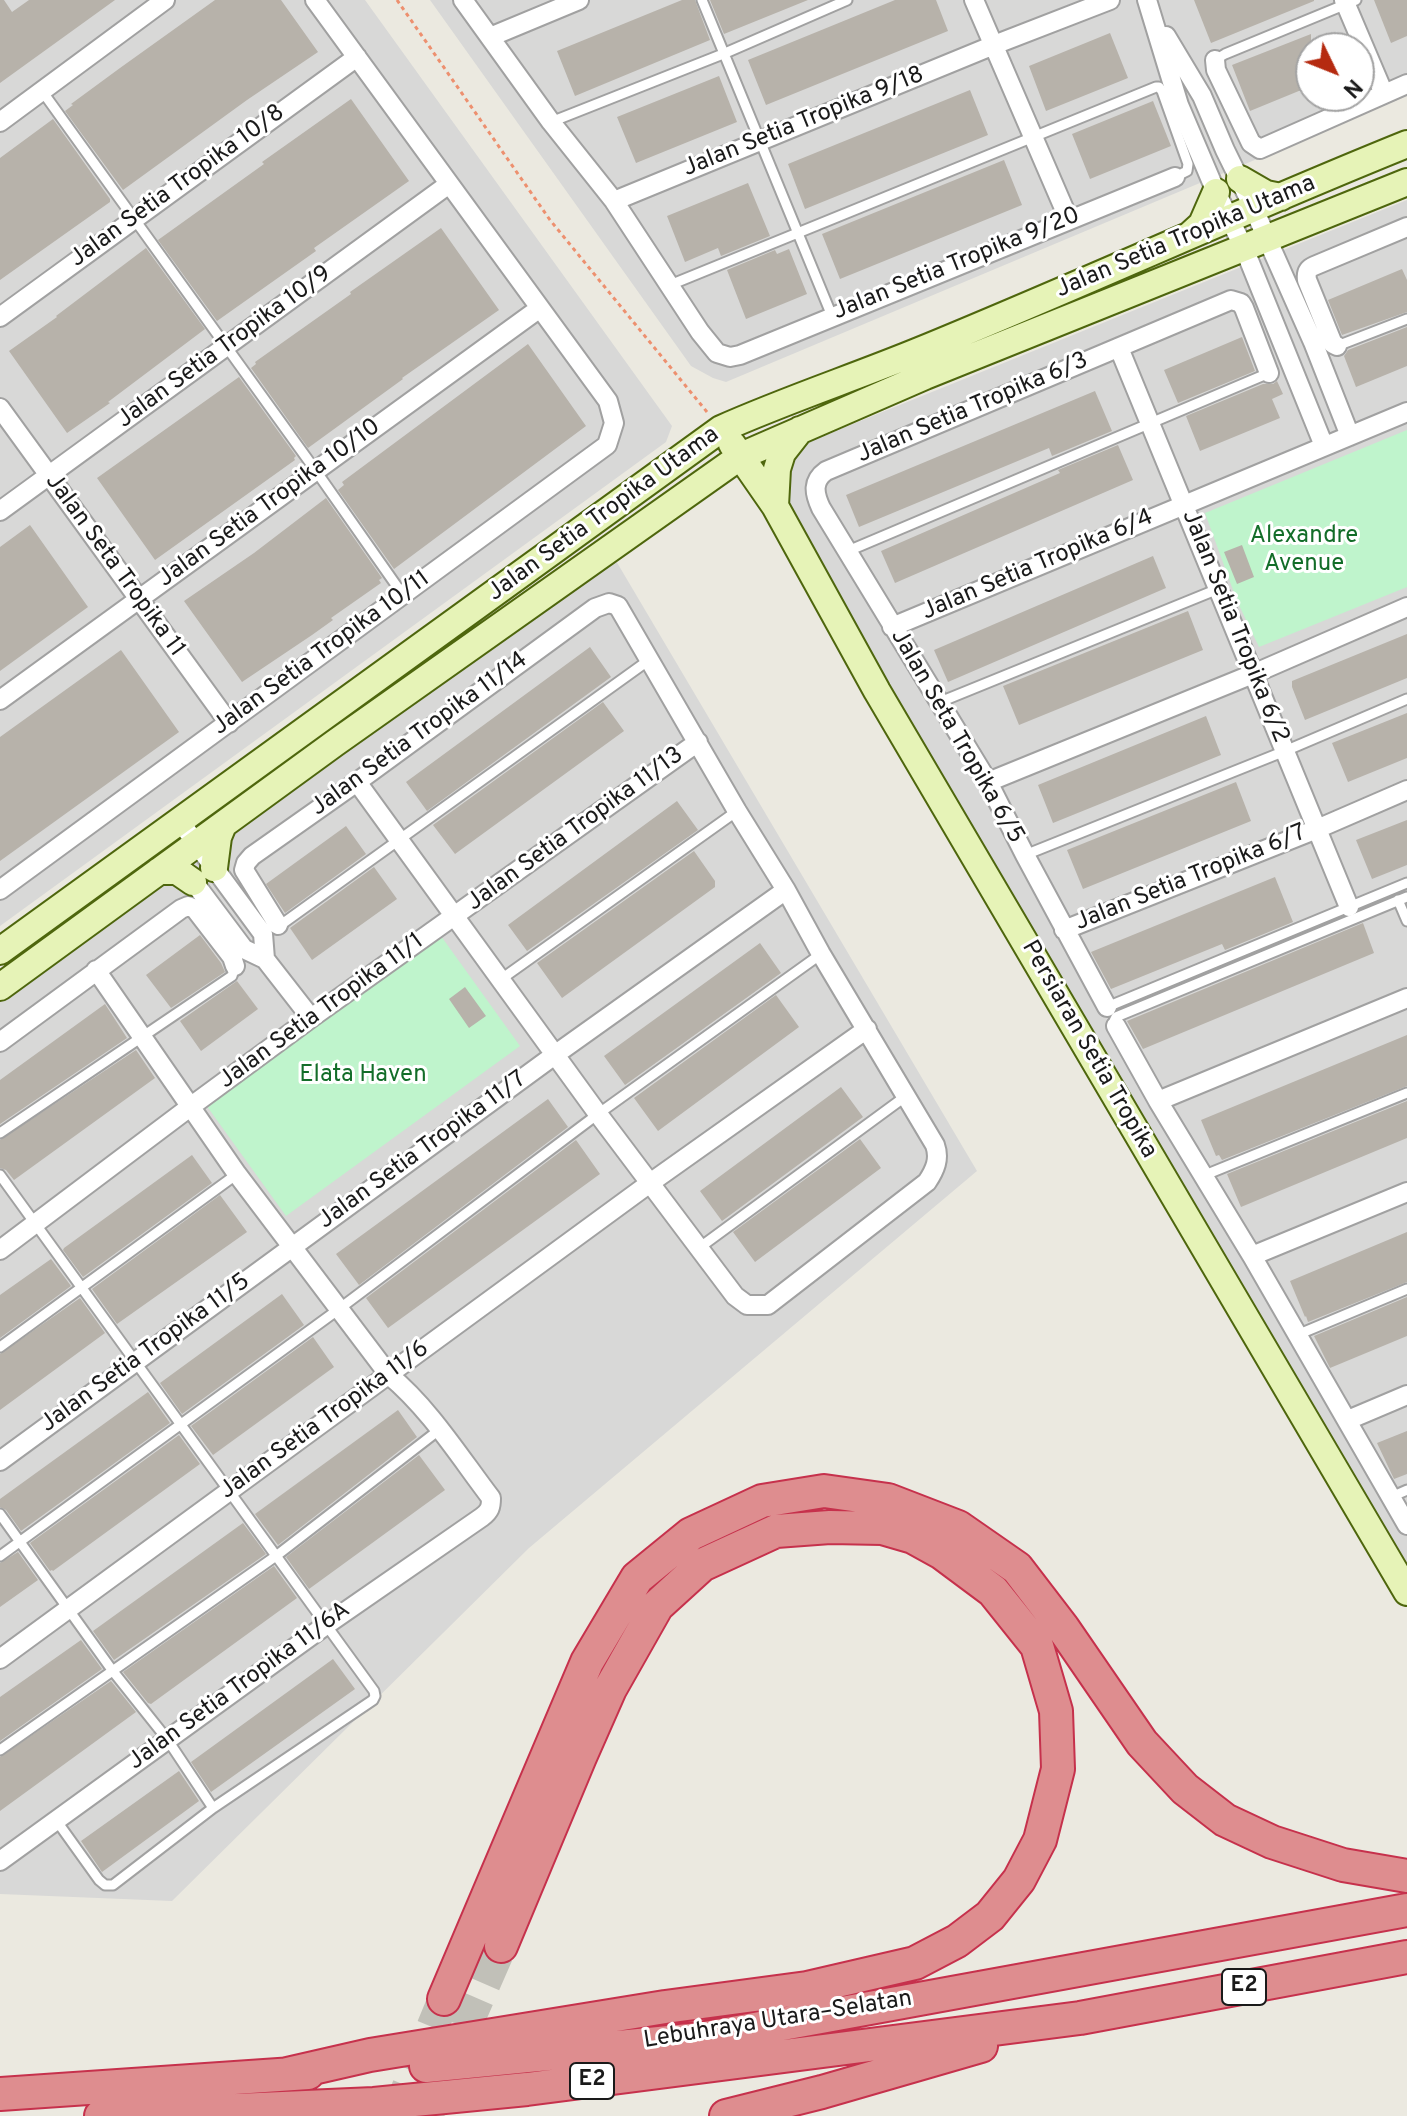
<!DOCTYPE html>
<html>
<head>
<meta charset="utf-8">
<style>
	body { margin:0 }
	#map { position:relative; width:1407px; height:2116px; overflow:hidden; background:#ebe9e0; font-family:Overpass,sans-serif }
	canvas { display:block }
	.north { position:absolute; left:1295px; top:32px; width:80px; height:80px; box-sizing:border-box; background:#fff; border:2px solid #a3a3a3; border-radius:50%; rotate:133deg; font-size:22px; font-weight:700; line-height:32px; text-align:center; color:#1a1a1a }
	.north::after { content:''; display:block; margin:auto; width:28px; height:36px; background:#b52a10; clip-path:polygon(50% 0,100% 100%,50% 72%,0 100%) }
</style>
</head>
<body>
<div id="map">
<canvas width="1407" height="2116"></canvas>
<div class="north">N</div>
</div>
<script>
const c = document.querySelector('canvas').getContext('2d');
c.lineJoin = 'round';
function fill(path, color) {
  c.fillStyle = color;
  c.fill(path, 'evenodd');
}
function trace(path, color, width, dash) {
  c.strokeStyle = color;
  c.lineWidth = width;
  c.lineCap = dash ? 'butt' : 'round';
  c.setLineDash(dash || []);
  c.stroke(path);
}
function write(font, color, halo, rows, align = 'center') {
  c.font = font + ' Overpass,sans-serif';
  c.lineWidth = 6;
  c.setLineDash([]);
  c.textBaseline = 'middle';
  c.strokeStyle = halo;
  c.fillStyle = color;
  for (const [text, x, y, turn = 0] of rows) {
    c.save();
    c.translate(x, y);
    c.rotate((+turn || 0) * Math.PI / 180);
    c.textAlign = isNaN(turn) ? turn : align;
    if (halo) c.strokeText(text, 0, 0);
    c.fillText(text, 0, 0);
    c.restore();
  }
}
fill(new Path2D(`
	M0,0H365L672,426L666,442L0,926Z
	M430,0H1407V96L726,382L713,378L691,366ZM1311,48H1359V96H1311Z
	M1407,200V1582L770,489L781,453Z
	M609,549L977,1171L529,1548L172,1901L0,1894V991Z`), '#d8d8d7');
fill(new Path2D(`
	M1407,430V587L1259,647L1237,601L1205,513Z
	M441,936L520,1046L286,1216L206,1105Z`), '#bff4cc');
fill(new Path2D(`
	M0,0H4L12,12L29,0H115L0,83Z
	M215,0H281L318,52L247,100L123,190L65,111L73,105L71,104L120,68Z
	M682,0H695L710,40L575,96L557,51Z
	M710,0H808L724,34Z
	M895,0H936L948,31L766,105L748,60Z
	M1194,0H1314V1L1211,43Z
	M1374,0H1407V36L1391,43Z
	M1110,33L1128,78L1046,111L1029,66Z
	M1311,34V86L1250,111L1232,65Z
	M719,76L737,122L636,163L617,117Z
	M970,90L988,135L805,209L788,164Z
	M351,99L409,181L314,248L316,251L217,321L158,240L264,164L262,162Z
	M1153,101L1171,146L1090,179L1072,134Z
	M53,119L110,199V202L0,280V158Z
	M1004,160L1022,205L840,279L822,234Z
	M748,183L770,236L721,256L718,248L685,262L667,216Z
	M441,228L499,310L402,378L403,379L308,448L251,368L256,364L255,362L351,294L350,292Z
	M146,248L205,329L108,402L110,403L67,433L9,351L57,317L56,316Z
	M789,249L807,294L746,319L727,270L775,250L777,254Z
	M1402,269L1407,280V312L1342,335L1328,300Z
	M1407,327V366L1356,387L1344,356L1348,350Z
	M1242,337L1255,371L1178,403L1164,370Z
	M528,344L586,426L394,569L338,490L344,485L342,482Z
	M239,377L296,456L294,458L295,460L155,560L97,478Z
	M1277,381L1283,394L1272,399L1280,418L1200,451L1186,416L1263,384H1273Z
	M1095,391L1112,431L1052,456L1049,448L859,527L846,495Z
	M1118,445L1133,480L895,583L881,551L1060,473L1058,470Z
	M326,498L382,578L379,580L381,583L331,618L333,620L312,635L242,682L184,601L254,553Z
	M30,525L88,607L0,671V547Z
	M1242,545L1254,577L1237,584L1224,552Z
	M1153,556L1166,588L948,682L934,650Z
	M1188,611L1203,650L1019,725L1003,686Z
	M1407,634V678L1305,720L1292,687V681Z
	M590,647L611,677L427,811L406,782Z
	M121,650L179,732L0,861V737Z
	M603,702L624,731L455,854L433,825Z
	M1407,713V758L1348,782L1332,743Z
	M1206,716L1221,755L1053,823L1038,785Z
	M1236,782L1251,821L1083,889L1067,850Z
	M677,801L698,830L527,951L508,925Z
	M1407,820V865L1372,879L1356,840Z
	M346,826L366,854L285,913L266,884Z
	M694,851L715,881V887L562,998L537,963Z
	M374,867L397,899L312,960L290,928Z
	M1275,877L1293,922L1225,950L1222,944L1111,989L1091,952Z
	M1363,923L1374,953L1155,1044L1143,1049L1127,1021Z
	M200,935L221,963L225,972L171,1008L146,975Z
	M760,943L781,973L625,1085L604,1056Z
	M237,981L258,1009L201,1051L180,1021Z
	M465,987L486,1016L469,1028L449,999Z
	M776,995L799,1027L658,1131L634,1098Z
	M105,1004L127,1038L0,1124V1080Z
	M1407,1035V1086L1222,1160L1219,1155L1216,1156L1201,1120Z
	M136,1050L155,1078L14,1180L6,1170L0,1168V1140Z
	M841,1087L863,1117L722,1221L700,1191Z
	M548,1099L568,1127L359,1285L336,1254Z
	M1407,1101V1138L1241,1207L1227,1174Z
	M860,1139L881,1168L755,1262L733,1232Z
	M576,1140L600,1174L388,1328L366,1298Z
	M192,1155L212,1183L83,1277L63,1250L64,1248Z
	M220,1195L247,1232L117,1324L92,1289Z
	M1407,1232V1282L1308,1322L1306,1316L1305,1317L1290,1281Z
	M51,1259L71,1286L0,1338V1295Z
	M282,1294L304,1325L182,1414L160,1383Z
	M1407,1297V1336L1330,1368L1314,1336Z
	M80,1298L105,1333L0,1410V1354Z
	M313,1337L334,1367L213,1455L191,1426Z
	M148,1392L170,1423L21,1531L6,1510L0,1507V1499Z
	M398,1410L417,1437L278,1545L255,1514Z
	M1407,1431V1474L1394,1479L1377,1443Z
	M179,1435L200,1464L53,1571L52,1570L50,1571L30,1543Z
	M419,1455L445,1490L309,1589L286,1557Z
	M243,1523L266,1554L114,1660L93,1631Z
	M18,1552L38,1580L0,1607V1563Z
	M274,1566L297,1598L151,1704L148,1703L123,1672Z
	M81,1640L102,1669L0,1741V1697Z
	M333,1659L355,1689L211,1792L191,1762Z
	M111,1681L136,1712L0,1811V1757Z
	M179,1771L199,1801L102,1872L81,1841Z`), '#b7b2aa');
trace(new Path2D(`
	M396,2116L444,1999
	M427,2116L501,1946`), '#c1c0b8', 32, [32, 16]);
const lane = new Path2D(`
	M702,0L832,316
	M1215,60L1225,54L1356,0
	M42,91L316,471L403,595
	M551,122L723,54L847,0
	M670,285L1156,87H1159L1162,91L1188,164L1187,171L1175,177
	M1337,346L1407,319
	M848,551L1269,373
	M940,702L1218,589
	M1025,855L1285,751L1407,699
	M1398,900L1407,921
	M278,925L282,924L649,660
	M500,980L737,811
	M1107,1007L1407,883
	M1116,1026L1114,1021L1116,1017L1407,897
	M0,1133L232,976L235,966
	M0,1175L374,1691L375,1696L373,1700L213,1808L113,1885H105L99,1880L56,1820
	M1205,1175L1407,1093
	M699,1248L906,1096
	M1297,1335L1407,1289
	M0,1347L237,1174
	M1391,1497L1407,1490
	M0,1514L112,1670L167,1739L213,1808
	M0,1556L339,1309L598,1114L821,954
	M0,1750L276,1556L439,1430`);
const street = new Path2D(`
	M463,0L551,122L614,201L700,332L717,353L730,357L740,355L1175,177
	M974,0L1069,220
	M1147,0L1179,105L1216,192L1244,248L1324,446
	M1344,0L1384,94
	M1166,36L1202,96L1225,150L1253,207L1313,342L1350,436
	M490,37L579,0
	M1215,60L1216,70L1251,143L1260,149L1407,84
	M0,122L165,0
	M614,201L994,45L1110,0
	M0,317L357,57
	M1337,346L1333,344L1307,280C1306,273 1307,269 1314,266L1407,227
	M1119,348L1349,907
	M0,408L229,723
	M0,511L449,184
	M892,627L1407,412
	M0,700L540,308
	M988,782L1253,674L1407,607
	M179,820L263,934L265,959
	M187,873L244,949L265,959L311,1018
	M0,890L607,445L614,423L608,401L315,0
	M278,925L244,870L246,863L252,856L357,782L595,608L609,603L618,606L737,811L786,890L821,954L935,1145C940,1159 935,1170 927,1182L768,1305H747L735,1296L598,1114L357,782
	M1064,930L1317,829L1407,790
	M1107,1007L1025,855L988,782L821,508C814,493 812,481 826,471L1231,300L1241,303L1244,308L1269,373
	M1116,1026L1158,1101L1252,1256L1407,1525
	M0,1042L181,909L188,906L195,909L232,957L235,966
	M1158,1101L1407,998
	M0,1250L190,1107L311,1018L698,742
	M1252,1256L1407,1192
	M1348,1420L1407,1395
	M0,1461L556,1054L786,890
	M0,1659L650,1183L867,1029
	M0,1861L326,1625L482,1517C490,1511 491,1507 491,1498C459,1456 429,1408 389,1375L237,1174L96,970`);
const secondary = new Path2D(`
	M1240,179L1266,194L1281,197
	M1191,234L1202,224L1216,192
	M732,444L775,506L877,691L1407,1592
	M775,506L777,469L782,453L800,430
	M214,868L218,837L223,825
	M159,871H177L193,882
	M0,951L721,429C786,400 853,378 919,351C1083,284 1243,210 1407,144
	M0,987L335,743L741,456L925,376L1407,182`);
const highway = new Path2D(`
	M444,1999L587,1662L637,1578L691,1534L762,1501L824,1491L888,1500L958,1527L1017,1568L1063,1628L1142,1743L1185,1789L1225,1820L1272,1842L1343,1865L1407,1876
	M426,2066L700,2039L1407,1910
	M287,2074L370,2055L665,2007L807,1988L915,1963L957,1941L990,1916L1019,1880L1040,1840L1058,1769L1056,1711L1037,1646L993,1591L942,1553L913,1537L882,1528L830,1527L776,1531L702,1565L657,1606L610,1689L580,1757L501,1946
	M0,2094L308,2073
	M101,2116L374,2104L527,2089L1080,2018L1407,1957
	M726,2116L822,2092L981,2046`);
trace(lane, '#a1a1a1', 13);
trace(street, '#a1a1a1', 22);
trace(secondary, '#4e660d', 30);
trace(highway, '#c6314c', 36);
trace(new Path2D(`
	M397,0L550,220L707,412`), '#ed906f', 3, [4, 4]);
trace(lane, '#fff', 9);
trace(street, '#fff', 18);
trace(secondary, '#e6f3b7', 26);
trace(highway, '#de8d8f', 32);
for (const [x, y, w] of [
	[1244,1987,44],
	[592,2081,44]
]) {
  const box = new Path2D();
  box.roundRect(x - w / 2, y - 18, w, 36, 6);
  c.fillStyle = '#fff';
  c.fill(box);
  trace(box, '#1a1a1a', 2);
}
write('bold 22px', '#1a1a1a', null, [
	["E2",1244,1987],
	["E2",592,2081]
]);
write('24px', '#1a1a1a', '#fff', [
	["Jalan Setia Tropika 9/18",804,123,-22],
	["Jalan Setia Tropika 10/8",178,187,-36],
	["Jalan Setia Tropika Utama",1186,238,-23],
	["Jalan Setia Tropika 9/20",957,265,-22],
	["Jalan Setia Tropika 10/9",225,348,-36],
	["Jalan Setia Tropika 6/3",973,409,-23],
	["Jalan Setia Tropika 10/10",270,504,-36],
	["Jalan Setia Tropika Utama",604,515,-36],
	["Jalan Seta Tropika 11",114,566,54],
	["Jalan Setia Tropika 6/4",1038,566,-23],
	["Jalan Setia Tropika 6/2",1234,627,68],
	["Jalan Setia Tropika 10/11",322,654,-36],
	["Jalan Setia Tropika 11/14",420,735,-36],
	["Jalan Seta Tropika 6/5",956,737,60],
	["Jalan Setia Tropika 11/13",576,830,-36],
	["Jalan Setia Tropika 6/7",1191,879,-22],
	["Jalan Setia Tropika 11/1",322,1012,-36],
	["Persiaran Setia Tropika",1088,1050,60],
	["Jalan Setia Tropika 11/7",423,1151,-36],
	["Jalan Setia Tropika 11/5",146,1354,-36],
	["Jalan Setia Tropika 11/6",325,1421,-36],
	["Jalan Setia Tropika 11/6A",240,1687,-36],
	["Lebuhraya Utara–Selatan",778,2021,-9]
]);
write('24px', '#136d29', '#fff', [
	["Alexandre",1304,537],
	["Avenue",1304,565],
	["Elata Haven",363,1076]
]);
</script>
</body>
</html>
